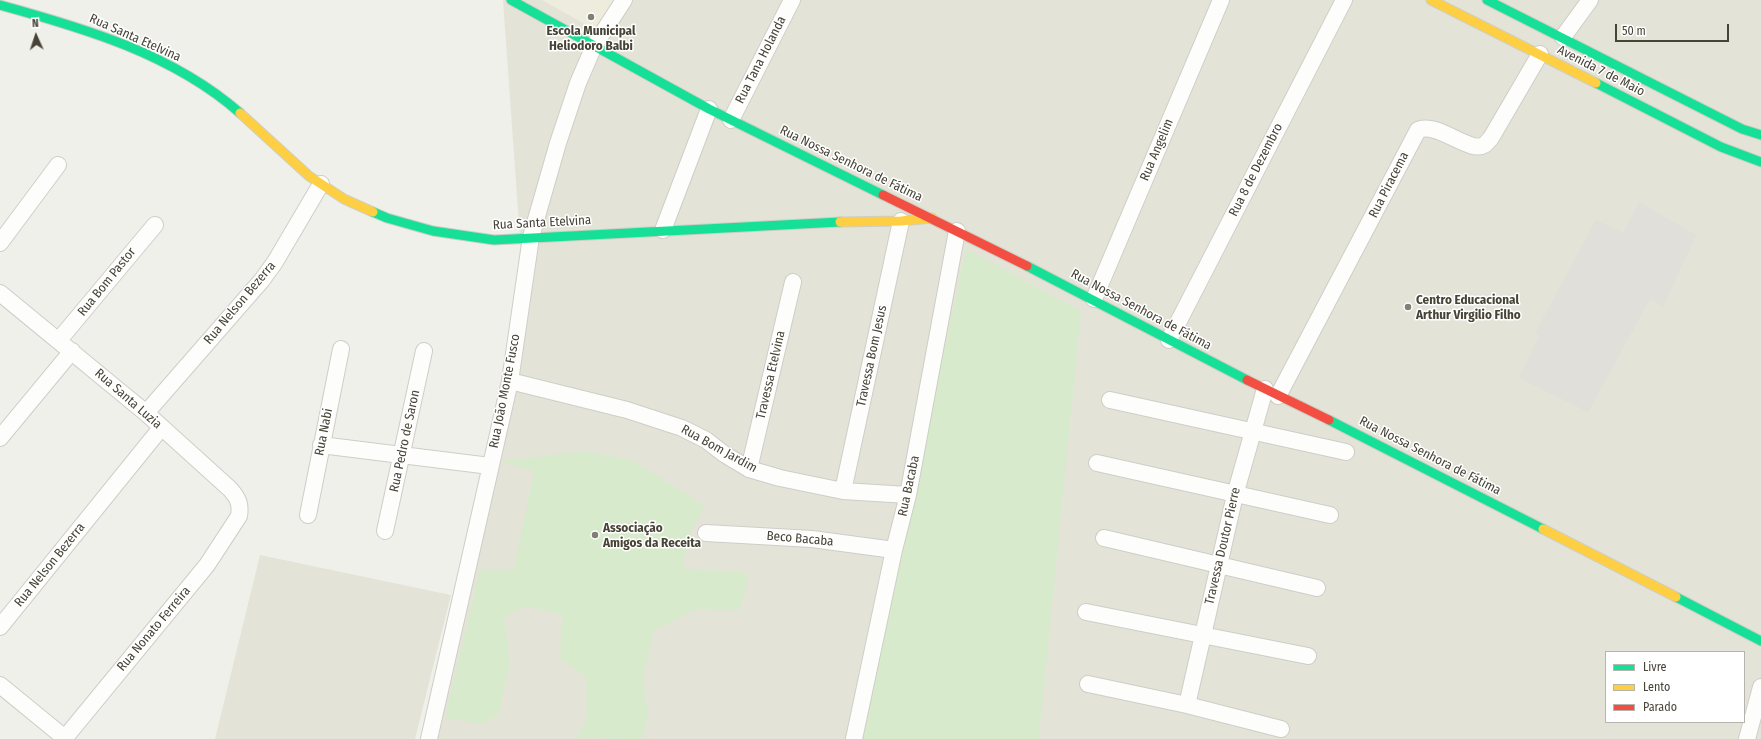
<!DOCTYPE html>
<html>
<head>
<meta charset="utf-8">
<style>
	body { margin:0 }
	#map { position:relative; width:1761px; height:739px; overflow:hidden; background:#f0f0eb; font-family:"Fira Sans Condensed",sans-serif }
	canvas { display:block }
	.legend { position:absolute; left:1605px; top:651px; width:140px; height:72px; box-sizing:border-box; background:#fff; border:1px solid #b5b4af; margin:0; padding:5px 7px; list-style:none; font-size:12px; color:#474437 }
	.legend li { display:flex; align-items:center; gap:8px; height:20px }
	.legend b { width:20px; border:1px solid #b5b4af }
	.north { position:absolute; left:16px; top:16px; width:40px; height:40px; -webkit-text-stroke:3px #fff; paint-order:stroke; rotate:357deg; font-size:11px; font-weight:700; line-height:16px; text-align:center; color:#474437 }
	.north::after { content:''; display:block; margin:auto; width:14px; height:18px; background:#474437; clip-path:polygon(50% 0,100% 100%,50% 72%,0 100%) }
	.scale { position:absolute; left:1615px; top:24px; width:114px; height:18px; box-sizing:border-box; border:2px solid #474437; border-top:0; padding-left:5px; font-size:12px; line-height:14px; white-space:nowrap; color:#474437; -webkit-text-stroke:3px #fff; paint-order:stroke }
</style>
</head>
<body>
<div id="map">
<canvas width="1761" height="739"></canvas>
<ul class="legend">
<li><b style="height:5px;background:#16e098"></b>Livre</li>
<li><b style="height:5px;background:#ffcf43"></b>Lento</li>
<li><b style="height:5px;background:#f24e42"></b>Parado</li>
</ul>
<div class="north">N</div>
<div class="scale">50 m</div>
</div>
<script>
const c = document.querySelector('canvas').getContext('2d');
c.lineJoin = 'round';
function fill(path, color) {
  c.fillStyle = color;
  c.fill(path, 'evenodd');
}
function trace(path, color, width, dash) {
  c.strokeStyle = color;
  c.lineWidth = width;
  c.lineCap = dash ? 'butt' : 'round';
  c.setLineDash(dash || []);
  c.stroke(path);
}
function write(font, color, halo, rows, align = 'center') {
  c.font = font + ' "Fira Sans Condensed",sans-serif';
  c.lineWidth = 3;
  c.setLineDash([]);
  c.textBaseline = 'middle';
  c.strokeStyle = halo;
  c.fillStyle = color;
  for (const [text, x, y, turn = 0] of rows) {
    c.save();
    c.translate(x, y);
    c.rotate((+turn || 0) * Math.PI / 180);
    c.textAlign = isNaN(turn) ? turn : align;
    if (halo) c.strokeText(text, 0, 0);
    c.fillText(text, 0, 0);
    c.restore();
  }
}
fill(new Path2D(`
	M503,0H1761V739H426L506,390L521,253ZM1606,652H1744V722H1606Z
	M260,555L451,595L415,739H215Z`), '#e4e3d8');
fill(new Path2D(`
	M1639,202L1696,235L1663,307L1650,299L1588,412L1519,378L1539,336L1535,333L1596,220L1623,233Z`), '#e0dfd9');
fill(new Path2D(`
	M542,0H619L601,33Z`), '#eeeddd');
fill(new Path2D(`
	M966,249L1081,311L1039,739H862Z
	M585,451L632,460L705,506L690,533L682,568L749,573L740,610L695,609L654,631L643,676L648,715L642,739L576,738L587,719L586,677L560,659L562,614L524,606L504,617L510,661L499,714L482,724L445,718L480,569H514L534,471L500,461Z`), '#d8eacc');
const street = new Path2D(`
	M1563,37L1590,0
	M731,120L792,0
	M663,230L709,109
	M0,243L58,165
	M0,293L146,413L230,489C238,498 241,504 239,516L207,565L64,739
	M1094,299L1221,0
	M59,340L155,225
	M1169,340L1344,0
	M510,381L627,410L682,428L706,440L724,454L749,469L780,478L843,491L908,495
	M1278,396L1418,130C1437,121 1470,154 1484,145C1486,144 1489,140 1491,138L1540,54
	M1110,400L1346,452
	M146,413L262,280L275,262L321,184
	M0,438L72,351
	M321,445L490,466
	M1097,463L1330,515
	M749,469L793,282
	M843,491L901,221
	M308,515L341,349
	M385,531L424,351
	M706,533L812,539L894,550
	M1104,538L1317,588
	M1086,612L1308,656
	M0,627L161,428
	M1088,684L1187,705L1281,729
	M0,685L66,739
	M1187,705L1235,495L1265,389
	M429,739L510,381L531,237L558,143L578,83L594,46L624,0
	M854,739L894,550L908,495L957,231
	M1747,739L1761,687`);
const fast = new Path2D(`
	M511,0L709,109L883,195
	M1487,0L1742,129L1761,135
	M0,5C84,28 173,54 240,113
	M1596,83L1721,147L1761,162
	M373,212L387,218L433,231L494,240L840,222
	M1027,266L1247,380
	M1329,420L1543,529
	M1676,597L1761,641`);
const slow = new Path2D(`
	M1431,0L1596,83
	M240,113L309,176L344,199L373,212
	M840,222L901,221L932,218
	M1543,529L1676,597`);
const jam = new Path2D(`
	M883,195L1027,266
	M1247,380L1329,420`);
trace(street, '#cecec8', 18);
trace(fast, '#cfcec2', 11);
trace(slow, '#cfcec2', 11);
trace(jam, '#cfcec2', 11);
trace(street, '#fdfdfc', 16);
trace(fast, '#16e098', 9);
trace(slow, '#ffcf43', 9);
trace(jam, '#f24e42', 9);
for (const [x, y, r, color] of [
	[591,17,4,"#828076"],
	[1408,307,4,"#828076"],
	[595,535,4,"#828076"]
]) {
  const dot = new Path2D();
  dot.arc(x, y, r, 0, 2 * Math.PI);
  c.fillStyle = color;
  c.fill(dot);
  trace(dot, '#fff', 1.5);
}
write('bold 13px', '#474437', '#fff', [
	["Escola Municipal",591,31,"center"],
	["Heliodoro Balbi",591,46,"center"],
	["Centro Educacional",1416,300],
	["Arthur Virgilio Filho",1416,315],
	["Associação",603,528],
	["Amigos da Receita",603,543]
], 'left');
write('13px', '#474437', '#fff', [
	["Rua Santa Etelvina",135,38,24],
	["Rua Tana Holanda",761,60,-63],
	["Avenida 7 de Maio",1601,71,27],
	["Rua Angelim",1157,150,-67],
	["Rua Nossa Senhora de Fátima",851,164,26],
	["Rua 8 de Dezembro",1256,170,-63],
	["Rua Piracema",1389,185,-63],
	["Rua Santa Etelvina",542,223,-3],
	["Rua Bom Pastor",107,282,-51],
	["Rua Nelson Bezerra",240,303,-50],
	["Rua Nossa Senhora de Fátima",1141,310,28],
	["Travessa Bom Jesus",872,356,-78],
	["Travessa Etelvina",771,375,-77],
	["Rua João Monte Fusco",505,391,-79],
	["Rua Santa Luzia",128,399,41],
	["Rua Nabi",324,432,-79],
	["Rua Pedro de Saron",405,441,-78],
	["Rua Bom Jardim",719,449,29],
	["Rua Nossa Senhora de Fátima",1430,456,27],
	["Rua Bacaba",909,486,-78],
	["Beco Bacaba",800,539,5],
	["Travessa Doutor Pierre",1223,546,-77],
	["Rua Nelson Bezerra",50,565,-51],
	["Rua Nonato Ferreira",154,629,-50]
]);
</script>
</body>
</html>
